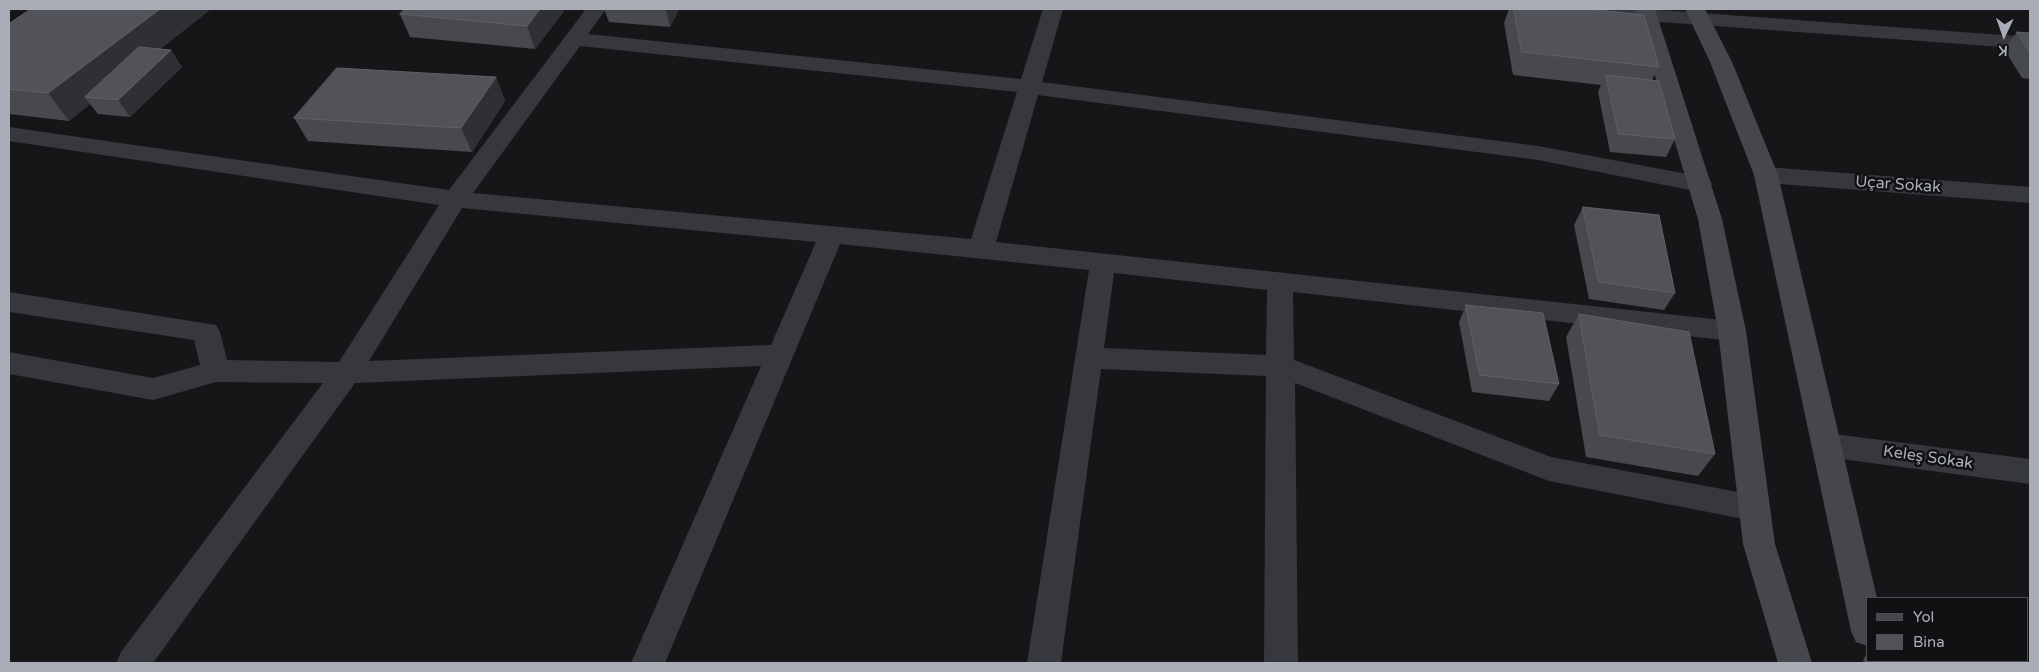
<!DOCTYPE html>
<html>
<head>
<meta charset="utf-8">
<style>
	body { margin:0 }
	#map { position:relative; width:2039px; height:672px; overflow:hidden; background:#161618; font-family:"Varela Round",sans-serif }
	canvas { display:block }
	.frame { position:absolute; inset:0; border:10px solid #a8adb8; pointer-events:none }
	.legend { position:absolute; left:1866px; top:597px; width:162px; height:65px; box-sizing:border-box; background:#111113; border:1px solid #4d4f55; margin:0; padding:6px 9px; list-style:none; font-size:15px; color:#a8adb8 }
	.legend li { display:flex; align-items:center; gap:10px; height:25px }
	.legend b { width:25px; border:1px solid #4d4f55 }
	.north { position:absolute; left:1979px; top:10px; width:50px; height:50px; -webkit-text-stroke:4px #111113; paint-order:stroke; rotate:183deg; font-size:14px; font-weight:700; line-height:20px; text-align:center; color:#a8adb8 }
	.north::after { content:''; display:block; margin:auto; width:18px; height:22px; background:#a8adb8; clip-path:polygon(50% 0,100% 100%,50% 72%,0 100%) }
</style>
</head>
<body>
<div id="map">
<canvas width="2039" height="672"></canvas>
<div class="frame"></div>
<ul class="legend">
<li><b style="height:6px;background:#45474d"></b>Yol</li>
<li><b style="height:14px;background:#525359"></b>Bina</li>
</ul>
<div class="north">K</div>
</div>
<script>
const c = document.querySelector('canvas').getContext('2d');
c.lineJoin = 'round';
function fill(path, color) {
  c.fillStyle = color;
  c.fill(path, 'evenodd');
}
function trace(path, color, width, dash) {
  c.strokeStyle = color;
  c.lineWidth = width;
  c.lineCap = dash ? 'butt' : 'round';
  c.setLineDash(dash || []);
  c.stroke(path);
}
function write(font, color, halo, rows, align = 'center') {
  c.font = font + ' "Varela Round",sans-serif';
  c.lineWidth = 5;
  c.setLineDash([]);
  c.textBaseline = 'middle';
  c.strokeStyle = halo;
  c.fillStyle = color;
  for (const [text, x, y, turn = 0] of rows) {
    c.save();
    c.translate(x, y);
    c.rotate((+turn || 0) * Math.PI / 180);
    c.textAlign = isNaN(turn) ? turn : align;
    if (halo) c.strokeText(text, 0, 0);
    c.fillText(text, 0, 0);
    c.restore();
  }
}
fill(new Path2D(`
	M586,9H606L588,34L1021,79L1043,9H1063L1042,82L1538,146L1709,178L1712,184L1709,190L1700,192L1538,160L1038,95L996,242L1732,321L1742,324L1746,331L1742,338L1732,341L1293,292L1294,360L1551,457L1754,495L1765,499L1770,508L1765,517L1754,521L1549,481L1295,383L1298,663H1264L1266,376L1101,369L1061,663H1027L1089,270L840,244L665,663H631L761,366L355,383L153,663H116L121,652L323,383L216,382L153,400L9,374V352L153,378L200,365L194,340L9,312V292L216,325L220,332L227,360L339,362L439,205L9,141V127L449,190ZM580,46L1017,92L971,239L473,193ZM462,208L816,242L771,345L369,361ZM1114,273L1267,290L1266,355L1104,348Z
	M1580,9H1646L2030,37V49L1647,21L1590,15L1583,13Z
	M1766,167L2030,187V203L1766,183L1758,180L1754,175L1758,170Z
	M1826,433L2030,459V484L1826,457L1815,454L1811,445L1815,436Z
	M1932,661H1972L1973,663H1933Z`), '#37383d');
fill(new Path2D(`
	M1635,9H1655L1722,219L1746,331L1775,544L1812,663H1778L1743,544L1718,331L1698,219Z
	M1685,9H1705L1732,62L1778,175L1877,598H1868V646L1856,642L1851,631L1754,175L1710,62Z
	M1868,650V661H1897L1898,663H1864L1863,661Z`), '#45474d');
fill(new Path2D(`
	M31,9H211L160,49L182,67L130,117L98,114L90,104L69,121L9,114V24Z
	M405,9H564V11L535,49L410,37L400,14Z
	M604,9H679L670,27L609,22Z
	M1509,9H1588L1659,67L1652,80L1675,139L1666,157L1610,152L1598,92L1601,85L1513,75L1504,23Z
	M2017,32L2030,33V79L2022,78L2004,49Z
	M496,77L505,101L472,152L308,141L294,118Z
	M1583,207L1675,293L1664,310L1589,299L1574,225Z
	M1466,305L1559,384L1549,401L1472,392L1459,322Z
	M1579,314L1715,454L1698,476L1586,457L1566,337Z`), '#47494d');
fill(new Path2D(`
	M160,9H211L98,98L85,97L90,104L69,121L48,93Z
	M540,9H564V11L535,49L527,26Z
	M666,9H679L670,27L666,10Z
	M171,50L182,67L130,117L118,100Z
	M496,77L505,101L472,152L461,128Z`), '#2f3033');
const building = new Path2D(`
	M31,9H160L48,93L9,89V24Z
	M405,9H540L527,26L400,14Z
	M1514,9H1588L1644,15L1659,67L1522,52Z
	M2017,32L2030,33V52Z
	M139,47L171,50L118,100L85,97Z
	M337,68L496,77L461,128L294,118Z
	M1606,75L1659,81L1675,139L1619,134Z
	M1583,207L1659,215L1675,293L1599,282Z
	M1466,305L1543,313L1559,384L1480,375Z
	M1579,314L1689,332L1715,454L1600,435Z`);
fill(building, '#525359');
trace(building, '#5f6168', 1);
write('16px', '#a8adb8', '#111113', [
	["Uçar Sokak",1898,185,4],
	["Keleş Sokak",1928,458,8]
]);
</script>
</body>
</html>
